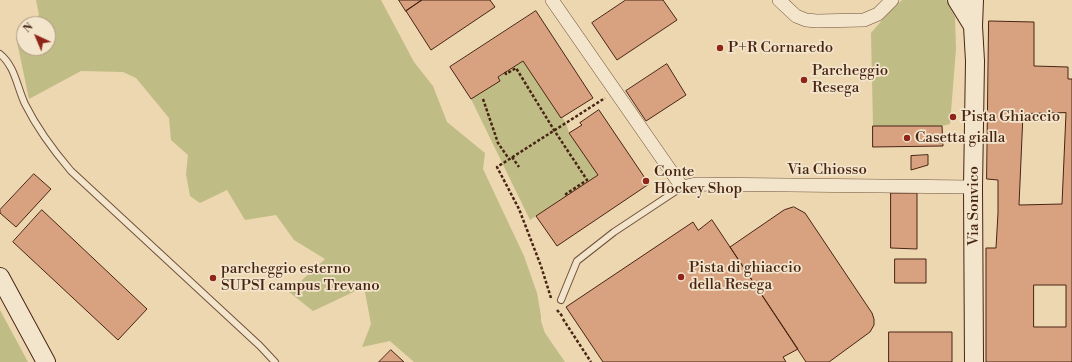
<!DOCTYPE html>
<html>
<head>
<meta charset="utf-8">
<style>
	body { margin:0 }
	#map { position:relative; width:1072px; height:362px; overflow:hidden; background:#edd7b0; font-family:"Libre Bodoni",serif }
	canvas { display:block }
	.north { position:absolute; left:16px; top:16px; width:40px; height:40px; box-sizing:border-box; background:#f3e5cc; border:1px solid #af9882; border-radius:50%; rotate:316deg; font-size:11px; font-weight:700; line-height:16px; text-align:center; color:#482414 }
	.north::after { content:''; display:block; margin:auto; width:14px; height:18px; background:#8f2418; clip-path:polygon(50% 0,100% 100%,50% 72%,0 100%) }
</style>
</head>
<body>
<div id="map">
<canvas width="1072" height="362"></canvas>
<div class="north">N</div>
</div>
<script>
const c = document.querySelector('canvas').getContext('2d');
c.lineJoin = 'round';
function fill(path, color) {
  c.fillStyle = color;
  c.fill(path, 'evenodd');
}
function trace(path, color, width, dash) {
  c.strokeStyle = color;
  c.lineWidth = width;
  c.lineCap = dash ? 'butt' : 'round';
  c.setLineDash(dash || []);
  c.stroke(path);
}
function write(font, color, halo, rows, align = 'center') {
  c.font = font + ' "Libre Bodoni",serif';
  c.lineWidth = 3.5;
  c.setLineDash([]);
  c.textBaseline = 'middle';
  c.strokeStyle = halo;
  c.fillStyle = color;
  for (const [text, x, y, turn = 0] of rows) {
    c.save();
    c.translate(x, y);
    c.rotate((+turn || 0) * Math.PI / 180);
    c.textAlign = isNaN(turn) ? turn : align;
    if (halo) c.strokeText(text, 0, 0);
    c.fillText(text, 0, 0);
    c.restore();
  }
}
fill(new Path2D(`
	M36,0H381L414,62L433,86L447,122L485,153L483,169L524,256L537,293L541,316V321L545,333L565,362H414L390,341L362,347L371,324L364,287L313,311L289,292L325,259L294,240L276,215L245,220L227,190L200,203L190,196L186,174L188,155L171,140L169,118L136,78L123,72L81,71L29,99L16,37L24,29V48H48V24H29L39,15Z
	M902,0H946L955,17L956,49L950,124L942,126H873L871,33L888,13Z
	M523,61L566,123L569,133L598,175L530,220L471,99L499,81L498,78Z
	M0,310L28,362H0Z`), '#c0bc86');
const building = new Path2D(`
	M399,0H422L406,11Z
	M422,0H490L495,7L431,50L406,11Z
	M626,0H663L677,20L617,60L592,23Z
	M536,11L593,98L561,118L523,61L498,77L500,81L471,99L450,67Z
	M989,21L1034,22V66L1068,67V79H1072V362H986V248H996L998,213V180L987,179ZM1066,113L1062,204L1019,205L1023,114ZM1034,285H1066V327H1034Z
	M667,64L686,95L646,121L626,91Z
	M599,110L649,184L557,246L536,216L598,175L569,133L582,125L580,123Z
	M873,126H942L943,146L873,147Z
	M928,155V165L911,170V156Z
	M34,174L51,189L16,227L0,213V210Z
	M891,193H917V249L891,248Z
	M794,207L805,213L872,313L874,319V325L870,332L829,362H806L730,247L784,210Z
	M42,210L147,309L118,340L13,242Z
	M712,220L798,349L783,357L786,362H603L566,307L693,222L698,230Z
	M895,259H926V283H895Z
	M889,332H952V362H889Z
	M391,350L404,362H379Z`);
fill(building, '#d8a281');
trace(building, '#482414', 1);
const lane = new Path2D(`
	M0,54C15,66 17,87 25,104C37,128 53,150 71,171L260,346L275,362
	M561,300L577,261L614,232L682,187`);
const street = new Path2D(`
	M552,0L682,187L696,184L973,187
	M779,0L796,16L806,20L817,21L864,20L878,14L892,0`);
const secondary = new Path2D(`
	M957,0L973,26
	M974,0L973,26L975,61L973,187L974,362
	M0,277L46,362`);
trace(lane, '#71513b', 8);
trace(street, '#71513b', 14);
trace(secondary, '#482414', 20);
trace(new Path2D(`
	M505,72L506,74L516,68L554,130L587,180L566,194L567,195
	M483,99L498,143L509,159
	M512,157L519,167
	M551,298L541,266L519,209L497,167L605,98
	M557,310L563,317
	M563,319L591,362`), '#482414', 2.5, [3, 2]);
trace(lane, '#f3e5cc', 6);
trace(street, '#f3e5cc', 13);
trace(secondary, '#f3e5cc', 18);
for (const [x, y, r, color] of [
	[720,48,4,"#8f2418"],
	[804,80,4,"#8f2418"],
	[953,117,4,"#8f2418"],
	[907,138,4,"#8f2418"],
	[646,181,4,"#8f2418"],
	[681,277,4,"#8f2418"],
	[213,278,4,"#8f2418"]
]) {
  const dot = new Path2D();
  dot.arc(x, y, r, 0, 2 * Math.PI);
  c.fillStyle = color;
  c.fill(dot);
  trace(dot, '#f3e5cc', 1.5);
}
write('15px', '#482414', '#f3e5cc', [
	["P+R Cornaredo",728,48],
	["Parcheggio",812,71],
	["Resega",812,88],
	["Pista Ghiaccio",961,117],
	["Casetta gialla",915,138],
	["Conte",654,172],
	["Hockey Shop",654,189],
	["Pista di ghiaccio",689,268],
	["della Resega",689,285],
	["parcheggio esterno",221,269],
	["SUPSI campus Trevano",221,286]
], 'left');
write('15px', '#482414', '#f3e5cc', [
	["Via Chiosso",827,170],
	["Via Sonvico",974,206,-90]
]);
</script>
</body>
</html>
